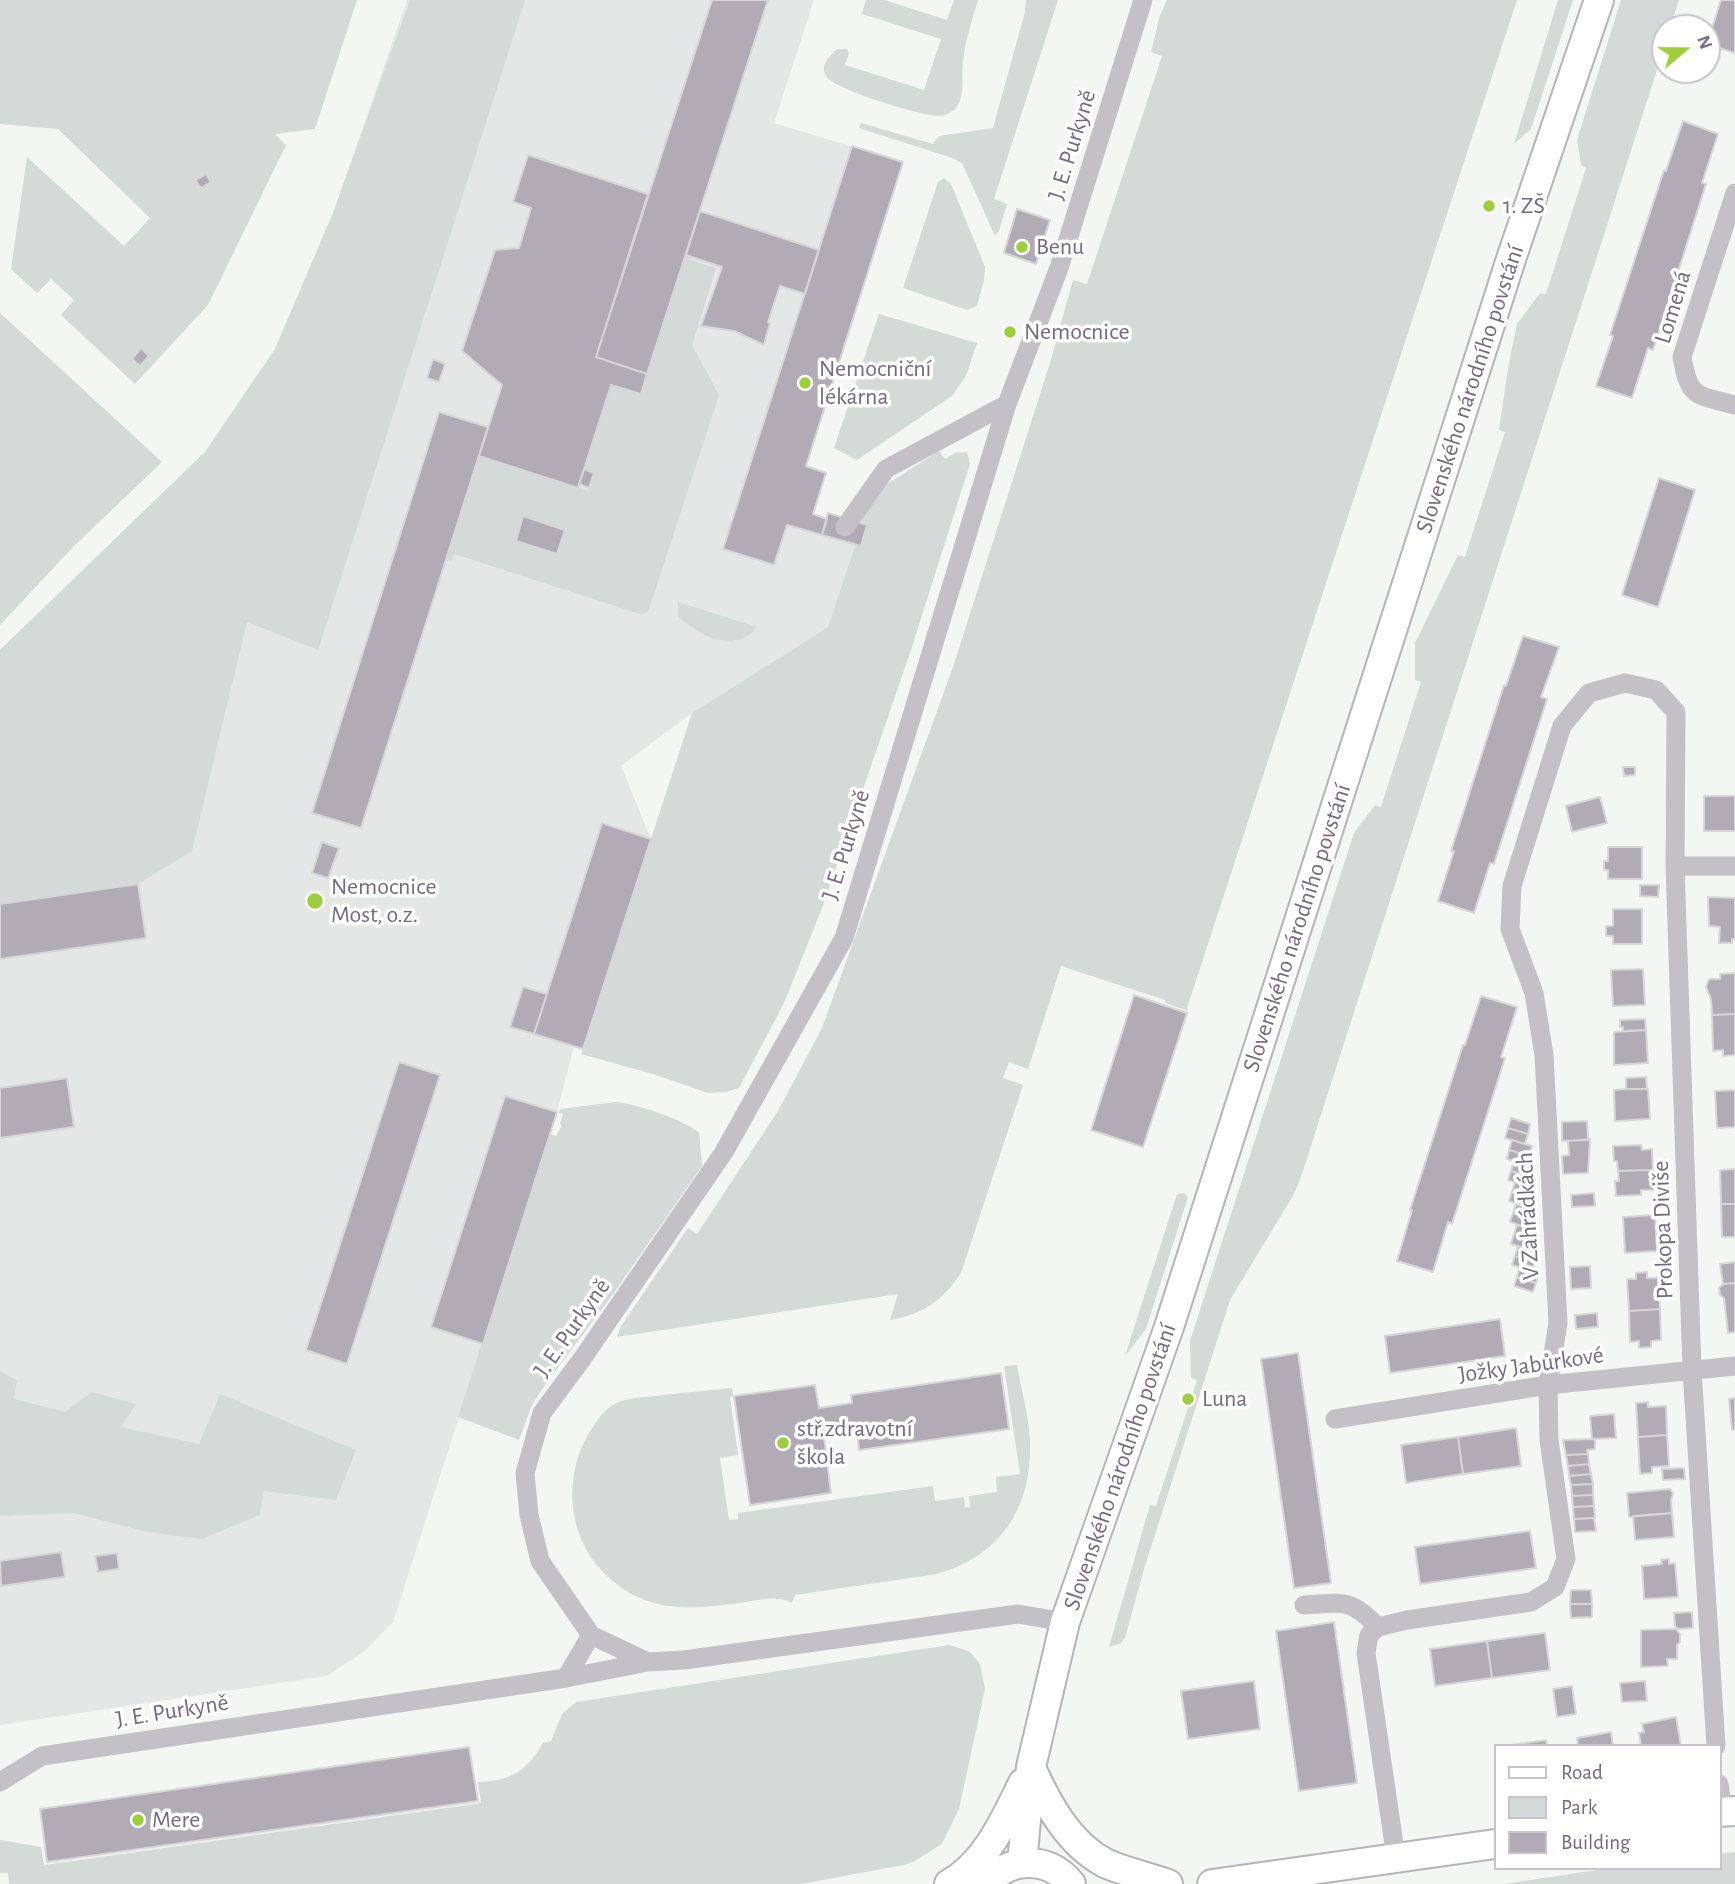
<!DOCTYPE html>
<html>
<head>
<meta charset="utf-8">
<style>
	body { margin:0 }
	#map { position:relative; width:1735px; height:1884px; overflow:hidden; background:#f3f6f3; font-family:"Alegreya Sans",sans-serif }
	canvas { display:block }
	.legend { position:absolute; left:1494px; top:1744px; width:228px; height:126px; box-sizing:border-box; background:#fff; border:2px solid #c8c3cc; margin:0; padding:9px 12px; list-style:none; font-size:21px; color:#756980 }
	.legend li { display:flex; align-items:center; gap:14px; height:35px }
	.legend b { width:35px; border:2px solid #c8c3cc }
	.north { position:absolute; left:1651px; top:14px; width:70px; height:70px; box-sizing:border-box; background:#fff; border:2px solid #c8c3cc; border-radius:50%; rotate:70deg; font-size:19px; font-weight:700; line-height:28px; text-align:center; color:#756980 }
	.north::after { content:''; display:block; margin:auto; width:24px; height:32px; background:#9ece3b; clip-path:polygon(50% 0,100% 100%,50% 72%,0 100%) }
</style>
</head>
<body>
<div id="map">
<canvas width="1735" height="1884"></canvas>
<ul class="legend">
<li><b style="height:9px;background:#fff"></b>Road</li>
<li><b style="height:19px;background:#d3dad8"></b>Park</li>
<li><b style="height:19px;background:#b1abb6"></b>Building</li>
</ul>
<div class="north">N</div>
</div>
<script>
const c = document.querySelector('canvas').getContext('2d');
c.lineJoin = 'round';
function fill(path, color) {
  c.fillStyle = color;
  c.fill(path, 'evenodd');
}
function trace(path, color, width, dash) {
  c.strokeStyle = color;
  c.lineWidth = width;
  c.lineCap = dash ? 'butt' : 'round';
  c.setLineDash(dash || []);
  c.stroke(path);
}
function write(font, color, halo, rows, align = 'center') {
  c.font = font + ' "Alegreya Sans",sans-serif';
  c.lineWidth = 7;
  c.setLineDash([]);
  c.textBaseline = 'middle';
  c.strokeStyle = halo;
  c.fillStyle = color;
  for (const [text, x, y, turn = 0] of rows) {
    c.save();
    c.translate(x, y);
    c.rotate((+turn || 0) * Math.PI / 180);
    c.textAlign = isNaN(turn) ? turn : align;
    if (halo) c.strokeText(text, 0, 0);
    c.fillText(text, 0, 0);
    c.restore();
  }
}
fill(new Path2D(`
	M407,0H814L774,123L903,162L805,467L825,473L813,515L859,532L828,627L692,713L621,766L651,839L583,1049L574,1047L557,1112L393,1622L365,1651L327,1676L0,1725V650L205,452L275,349L333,213Z`), '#e5e7e6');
fill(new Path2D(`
	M0,0H357L315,129L275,134L286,145L208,305L135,384L61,315L74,300L51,279L37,293L11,269L27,157L124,246L150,218L58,129L0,124Z
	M410,0H525L318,650L247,622L192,851L138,884L0,904V650L205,452L275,349L333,213Z
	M866,0H884L947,20L954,0H978C972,20 965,41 963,62C961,76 966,97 955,109C952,112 944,116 941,116C924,117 832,89 826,76C820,64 829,57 837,49H847L849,53L845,65L924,90L941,39L862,14Z
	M1026,0H1058L994,199L1007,204L999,231L995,236L962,163L952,158L859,128L861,123L933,144L939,136L993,128L1025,12Z
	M1167,0H1517L1187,1008L1189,1011L1165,1003V1000L1061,966L1028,1069L1009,1062L1003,1078L1023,1085L961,1273C942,1301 924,1314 890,1320L898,1294L617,1337L621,1326L688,1228L697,1234L778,1111L822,1028L953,667L1049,366L1073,280L1087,284L1162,56L1151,52L1160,15Z
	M1558,0H1573L1531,129L1514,144Z
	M1621,0H1679L1670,28H1665V45L1301,1177L1294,1194L1230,1300L1144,1569L1125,1638L1120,1644L1109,1647L1150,1505L1156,1506L1197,1380L1191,1378L1190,1341L1354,833L1375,805L1381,807L1421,682L1415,680V643L1458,555L1465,557L1505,432L1499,430L1508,368L1517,324L1540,293L1546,294L1586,168L1581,165L1577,140Z
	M944,178L951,184L985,267L984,280L977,306L967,310L903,288L938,182Z
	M686,255L697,262L716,268L692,345L719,395L649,609L646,613L640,614L454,554L451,562L446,561L479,456L588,491L594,473L584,469L611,385L641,394Z
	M0,313L162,462L73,547L0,625Z
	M879,314L977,343L966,376L952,396L857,460L834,448Z
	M939,451L945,459L955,453L967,452L970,464L910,653L822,908L784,1003L739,1088L726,1092L708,1093L653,1074L581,1054L692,713L828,627L861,527L859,526L873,497L887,484Z
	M678,602L757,627C735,655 698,636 678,616Z
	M616,1102C646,1107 673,1116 699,1132L702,1166L611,1297L545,1385L532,1405L519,1440L458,1417L550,1134L556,1136L562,1125L560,1124L563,1114L559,1113L560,1109Z
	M1184,1193L1188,1197L1146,1329L1125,1356L1177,1194Z
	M1017,1365C1021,1390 1030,1419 1030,1445C1031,1509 1000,1556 937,1574L795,1595L792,1603C777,1595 763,1600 746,1602C692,1610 645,1615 603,1572C566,1535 563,1472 591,1430C598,1418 608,1405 621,1401C635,1397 650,1397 663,1395C686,1393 709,1390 732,1388L733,1396L730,1397L738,1455L720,1458L729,1520L738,1519V1513L933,1486L935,1501L964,1497L965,1507H970L969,1496L997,1492L996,1477L1020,1474L1004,1366Z
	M0,1371L17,1380L14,1399L65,1412L92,1392L136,1404L121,1427L199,1444L220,1394L356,1450L336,1500L264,1491L260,1515L202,1539L147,1532L74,1513L0,1516Z
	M949,1645L969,1651L980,1664L985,1689L959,1809L942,1844L913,1862L903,1865L801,1884H9L8,1873H0V1840L41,1847L44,1865L481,1803L478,1782C512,1780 526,1772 543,1743L551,1741L562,1714L576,1702Z
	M1735,1852V1884H1504L1610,1868H1719V1854Z`), '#d3dad8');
const building = new Path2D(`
	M712,0H768L647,374L596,357Z
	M1721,0H1735V53L1707,44Z
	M1683,121L1718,134L1702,183L1706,184L1653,350L1648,348L1632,398L1596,386L1613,336L1610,335L1664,170L1666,171Z
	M852,146L903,162L806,466L826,473L813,514L827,519L822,535L787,525L774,565L723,549Z
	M528,155L648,194L596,357L647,374L641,394L611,385L578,488L479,456L502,385L462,351L495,250L519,248L531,208L513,202Z
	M206,174L211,182L201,188L195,180Z
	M1017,209L1050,220L1036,264L1004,253Z
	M700,211L819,250L805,294L780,286L768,322L770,323L764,345L734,331L701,326L722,267L686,255Z
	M141,348L149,356L140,366L132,359Z
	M433,359L445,364L439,382L427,378Z
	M439,412L488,427L361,828L312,813Z
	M584,469L594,473L589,488L579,484Z
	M1659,478L1695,490L1658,607L1622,595Z
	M828,513L867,525L861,546L822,535Z
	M523,516L565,530L557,554L516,541Z
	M1523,636L1559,647L1541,697L1547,699L1494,864L1490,863L1474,913L1438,901L1454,851H1451L1504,685L1506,686Z
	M1623,767H1635V775L1624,776Z
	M1704,796H1735V831H1704Z
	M1600,797L1607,823L1572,832L1566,806Z
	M602,823L651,839L583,1049L534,1034Z
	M322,842L339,848L328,878L312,873Z
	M1608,847H1642V879H1608V870H1604V861H1608Z
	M138,884L146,938L0,959V904Z
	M1640,885H1659L1658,897L1640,896Z
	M1708,897L1735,898V939H1732V943H1719L1720,927L1709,926Z
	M1613,909H1642V944H1613V936H1606V926H1613Z
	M1643,969L1645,1005L1613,1006L1611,970Z
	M1735,973V1014L1712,1015L1711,999L1706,987L1709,979H1720V974Z
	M523,987L547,994L534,1034L510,1027Z
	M1134,995L1187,1013L1143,1147L1091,1130Z
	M1481,996L1517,1007L1501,1057L1505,1058L1452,1224L1448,1222L1433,1272L1397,1261L1412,1210H1410L1463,1045H1465Z
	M1735,1014V1055L1723,1056V1050L1713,1051L1712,1015Z
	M1645,1019L1646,1030L1623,1031V1027H1620V1020Z
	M1646,1030L1648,1063L1614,1065V1032Z
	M399,1062L440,1075L347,1364L306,1350Z
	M1646,1077L1647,1089H1626V1078Z
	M67,1078L74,1127L0,1138V1088Z
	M1626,1089H1648L1650,1119L1615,1121L1614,1090Z
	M1735,1090V1127L1717,1128L1715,1091Z
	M505,1096L557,1112L483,1344L431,1327Z
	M1511,1118L1530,1124L1528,1134L1508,1128Z
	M1587,1121L1588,1140L1562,1141V1122Z
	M1508,1128L1528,1134L1525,1144L1505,1138Z
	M1590,1139L1588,1173L1563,1174L1562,1156L1569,1155L1568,1141Z
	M1512,1140L1532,1146L1529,1156L1509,1150Z
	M1641,1145L1642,1150L1652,1149L1653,1170L1618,1171L1617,1161H1614L1613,1146Z
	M1509,1150L1529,1156L1526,1165L1507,1159Z
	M1514,1161L1533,1167L1530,1177L1511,1171Z
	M1735,1169V1204H1721L1720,1170Z
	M1653,1170L1654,1190H1641V1195L1616,1196L1615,1181H1619L1618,1171Z
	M1511,1171L1530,1177L1527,1186L1508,1180Z
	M1515,1182L1534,1188L1531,1198L1512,1192Z
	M1512,1192L1531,1198L1528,1208L1509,1201Z
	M1594,1193L1595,1206L1572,1207L1571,1195Z
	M1516,1204L1535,1210L1532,1219L1513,1213Z
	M1721,1204H1735V1237H1722Z
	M1513,1213L1532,1219L1530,1229L1510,1222Z
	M1655,1215L1657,1251L1625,1253L1623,1217Z
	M1517,1225L1536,1231L1533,1240L1514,1234Z
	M1514,1234L1533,1240L1531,1250L1511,1244Z
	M1518,1246L1538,1252L1535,1261L1515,1256Z
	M1515,1256L1535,1261L1532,1271L1512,1265Z
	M1735,1262V1283L1723,1284L1720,1264Z
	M1590,1266L1591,1288L1571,1289L1570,1267Z
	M1520,1267L1539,1273L1536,1283L1517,1277Z
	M1647,1272V1278H1658L1660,1309L1629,1311L1627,1279H1636V1273Z
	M1517,1277L1536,1283L1533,1292L1514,1286Z
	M1735,1283V1332L1728,1333L1724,1298L1720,1295L1719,1288L1723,1284Z
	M1660,1309L1661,1340L1651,1341V1347L1639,1348V1341L1630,1342L1629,1311Z
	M1597,1313L1598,1327L1576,1329L1575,1315Z
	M1500,1319L1505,1356L1390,1373L1385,1336Z
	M1298,1353L1331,1583L1294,1588L1261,1359Z
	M1001,1373L1009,1429L859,1450L857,1432L824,1437L831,1493L750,1505L734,1396L815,1385L819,1408L852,1403L851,1395Z
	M1735,1398V1430H1732L1729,1399Z
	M1648,1402V1407L1666,1406L1667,1435L1638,1437L1636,1403Z
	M1614,1414L1616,1438L1592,1439L1590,1416Z
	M1516,1428L1521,1466L1463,1474L1458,1437Z
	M1667,1435L1669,1466L1652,1467V1473L1640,1474L1638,1437Z
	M1458,1437L1463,1474L1406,1483L1401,1445Z
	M1595,1439V1449L1587,1450L1588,1454L1566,1455L1563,1440Z
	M1588,1454L1589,1464L1568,1466L1566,1455Z
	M1589,1464L1591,1474L1569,1476L1568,1466Z
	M1684,1468L1685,1479L1663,1480L1662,1469Z
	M1591,1474L1593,1484L1571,1485L1569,1476Z
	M1593,1484V1495L1572,1496L1571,1485Z
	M1670,1489L1673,1493L1671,1501L1672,1513L1629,1517L1627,1493Z
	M1593,1495L1594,1506L1573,1507L1572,1496Z
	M1594,1506L1595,1518L1574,1519L1573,1507Z
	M1672,1513L1674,1537L1635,1540L1633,1516Z
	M1594,1518L1596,1531L1575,1532L1574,1519Z
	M1530,1531L1536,1568L1420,1584L1415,1547Z
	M61,1552L65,1577L1,1586L0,1561Z
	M117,1553L119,1569L98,1572L95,1556Z
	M1669,1559V1564L1675,1563L1678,1597L1644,1599L1642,1566L1662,1564L1661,1560Z
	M1571,1590H1591L1592,1604H1570Z
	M1570,1604H1592V1617L1571,1618Z
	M1692,1612L1693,1628L1679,1629L1675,1626L1674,1613Z
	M1334,1622L1357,1783L1299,1791L1276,1631Z
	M1676,1629L1680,1634V1642L1677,1645V1659H1667L1668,1666L1641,1667V1630Z
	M1545,1633L1550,1670L1492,1678L1487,1641Z
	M1487,1641L1492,1678L1435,1686L1430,1649Z
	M1254,1681L1260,1729L1188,1739L1181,1691Z
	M1645,1681L1647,1701L1622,1702L1620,1683Z
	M1572,1686L1576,1714L1557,1717L1553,1689Z
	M1676,1717L1681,1746H1641L1639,1733L1644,1732L1642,1724Z
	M1611,1732L1613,1746H1578L1577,1738Z
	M1546,1740L1547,1746H1511V1745Z
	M469,1747L478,1801L47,1862L40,1809Z`);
fill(building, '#b1abb6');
trace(building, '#d6d7d6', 2);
const secondary = new Path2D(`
	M1032,1770C1048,1805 1069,1844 1105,1863C1122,1871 1149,1877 1168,1884
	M1719,1812L1735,1811
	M1022,1863L1031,1767L1065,1622L1169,1327L1511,259L1599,0
	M949,1884C986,1864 1005,1819 1023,1783
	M986,1884C1009,1857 1048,1855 1071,1884
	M1212,1884L1495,1844`);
trace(secondary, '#b7b3bb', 32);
trace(new Path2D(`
	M1735,193L1682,357C1689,399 1697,395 1735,405
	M845,527L886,469L1007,404
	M1675,866H1735
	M1335,1419L1548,1385L1735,1366
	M1304,1605C1343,1603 1349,1597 1378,1627L1407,1620L1531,1602L1555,1587L1566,1559L1549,1440L1548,1385L1558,1323L1544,1055L1534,993L1510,929L1512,886L1562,726L1589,693L1625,683L1656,690L1676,712L1675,866L1692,1370L1716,1746
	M1065,1622L1018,1614L684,1660L648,1662L591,1635L540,1561L529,1515L525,1473L542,1413L582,1359L724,1152L844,938L1007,404L1059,268L1143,0
	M1378,1627L1369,1635L1366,1653L1396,1858
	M566,1678L648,1662
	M0,1782L42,1756L566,1678L591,1635
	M1719,1784L1723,1812`), '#c3c0c6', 19);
trace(secondary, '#fff', 28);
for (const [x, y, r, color] of [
	[1489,206,7,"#9ece3b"],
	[1022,247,7,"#9ece3b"],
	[1010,332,7,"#9ece3b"],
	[805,383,7,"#9ece3b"],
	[315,901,9,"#9ece3b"],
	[1188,1399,7,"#9ece3b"],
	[783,1443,7,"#9ece3b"],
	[138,1820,7,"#9ece3b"]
]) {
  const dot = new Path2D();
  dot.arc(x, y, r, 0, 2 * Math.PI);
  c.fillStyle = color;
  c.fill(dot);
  trace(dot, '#fff', 2.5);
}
write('24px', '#756980', '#fff', [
	["J. E. Purkyně",1072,145,-73],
	["Lomená",1673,307,-73],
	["Slovenského národního povstání",1470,389,-72],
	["J. E. Purkyně",846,845,-73],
	["Slovenského národního povstání",1297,928,-72],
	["V Zahrádkách",1528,1216,-93],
	["Prokopa Diviše",1663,1230,-92],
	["J. E. Purkyně",572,1328,-55],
	["Jožky Jabůrkové",1531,1365,-8],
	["Slovenského národního povstání",1120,1467,-71],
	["J. E. Purkyně",172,1711,-9]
]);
write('24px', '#756980', '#fff', [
	["1. ZŠ",1503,206],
	["Benu",1036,247],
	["Nemocnice",1024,332],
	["Nemocniční",819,369],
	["lékárna",819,397],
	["Nemocnice",331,887],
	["Most, o.z.",331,915],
	["Luna",1202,1399],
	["stř.zdravotní",797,1429],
	["škola",797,1457],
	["Mere",152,1820]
], 'left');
</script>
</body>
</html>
